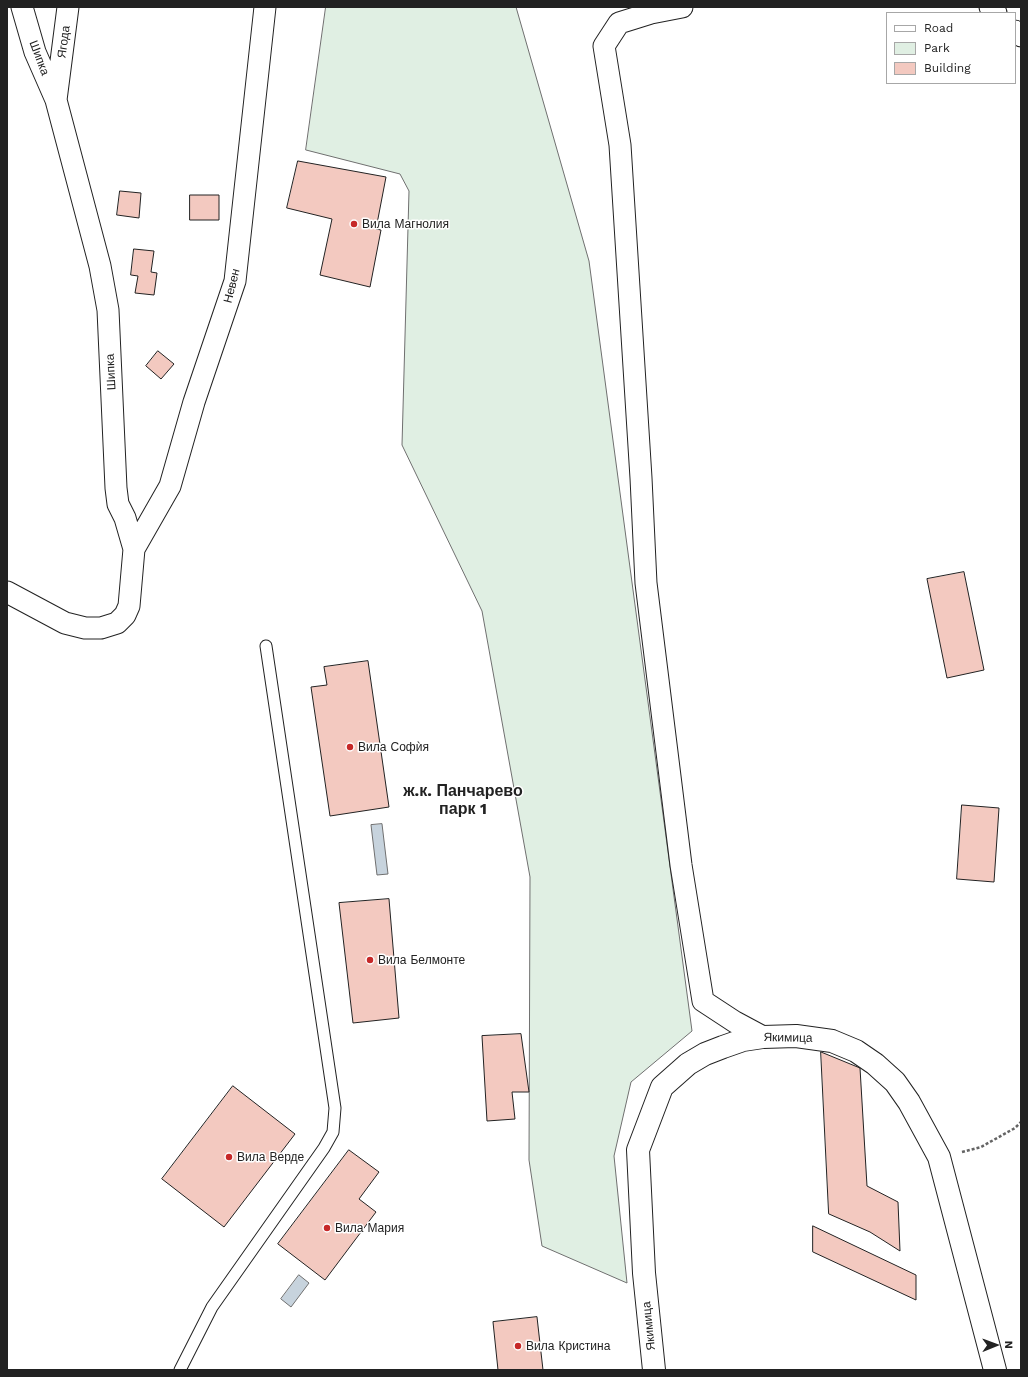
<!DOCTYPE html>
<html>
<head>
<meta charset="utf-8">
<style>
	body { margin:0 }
	#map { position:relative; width:1028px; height:1377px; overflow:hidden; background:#fff; font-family:"Work Sans",sans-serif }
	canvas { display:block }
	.frame { position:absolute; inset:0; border:8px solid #222; pointer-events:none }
	.legend { position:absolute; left:886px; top:12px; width:130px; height:72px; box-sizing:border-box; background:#fff; border:1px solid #a7a7a7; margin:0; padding:5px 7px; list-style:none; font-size:12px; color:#222 }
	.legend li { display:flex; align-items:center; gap:8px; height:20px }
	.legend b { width:20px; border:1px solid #a7a7a7 }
	.north { position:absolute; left:976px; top:1325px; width:40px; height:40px; -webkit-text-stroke:3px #fff; paint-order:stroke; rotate:89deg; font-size:11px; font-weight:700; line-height:16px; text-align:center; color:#222 }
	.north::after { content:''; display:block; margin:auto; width:14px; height:18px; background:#222; clip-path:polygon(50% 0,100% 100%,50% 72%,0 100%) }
</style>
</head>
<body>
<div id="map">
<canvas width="1028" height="1377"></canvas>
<div class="frame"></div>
<ul class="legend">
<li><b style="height:5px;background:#fff"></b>Road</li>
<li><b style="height:11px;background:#e0efe3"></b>Park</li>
<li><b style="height:11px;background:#f3c9c0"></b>Building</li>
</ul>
<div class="north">N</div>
</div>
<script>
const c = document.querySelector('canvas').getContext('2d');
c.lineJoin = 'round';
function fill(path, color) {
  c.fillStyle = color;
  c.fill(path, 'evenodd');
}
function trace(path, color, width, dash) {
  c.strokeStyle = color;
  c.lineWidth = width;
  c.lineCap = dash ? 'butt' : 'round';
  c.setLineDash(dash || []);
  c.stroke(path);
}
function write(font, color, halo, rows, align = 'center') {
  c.font = font + ' "Work Sans",sans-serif';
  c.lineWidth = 3;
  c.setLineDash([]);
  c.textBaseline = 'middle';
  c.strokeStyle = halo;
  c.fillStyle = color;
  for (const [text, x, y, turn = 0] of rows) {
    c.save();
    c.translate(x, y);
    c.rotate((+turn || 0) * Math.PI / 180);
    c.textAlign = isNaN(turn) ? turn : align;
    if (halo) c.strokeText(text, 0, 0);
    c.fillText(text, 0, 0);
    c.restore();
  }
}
const green = new Path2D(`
	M326,7H516L589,261L692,1031L631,1082L614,1156L627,1283L542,1246L529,1160L530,877L482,611L402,445L409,191L400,174L306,150Z`);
fill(green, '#e0efe3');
trace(green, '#6f6f6f', 1);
const water = new Path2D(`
	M382,824L388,874L377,875L371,825Z
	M299,1275L309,1283L291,1307L281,1299Z`);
fill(water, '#c7d3dd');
trace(water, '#6f6f6f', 1);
const building = new Path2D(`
	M298,161L386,177L376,229L381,230L370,287L320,275L332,219L287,208Z
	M120,191L141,193L139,218L117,215Z
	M190,195H219V220H190Z
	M134,249L154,251L151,272L157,273L154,295L135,293L138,276L131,275Z
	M158,351L174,364L161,379L146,366Z
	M964,572L984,670L947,678L927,579Z
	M368,661L389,807L330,816L311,687L327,685L324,667Z
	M962,805L999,808L994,882L957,879Z
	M389,899L399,1018L353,1023L339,903Z
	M521,1034L529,1092H512L515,1119L487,1121L482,1036Z
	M821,1052L860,1068L867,1186L898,1202L900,1251L870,1232L829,1214Z
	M233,1086L295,1134L224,1227L162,1179Z
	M349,1150L379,1172L359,1199L376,1212L325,1280L278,1244Z
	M813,1226L916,1275V1300L813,1252Z
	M537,1317L543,1370H498L493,1322Z`);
fill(building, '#f3c9c0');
trace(building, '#222', 1);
const service = new Path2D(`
	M180,1370L212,1307L324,1148L333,1132L335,1108L266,646`);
const minor = new Path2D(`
	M682,7L651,13L619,23L604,46L620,145L641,478L646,583L681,865L703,1001L735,1022L763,1037
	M990,7L996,13
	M1015,31L1021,36
	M56,100L68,7
	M134,549L170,486L194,402L235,281L265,7
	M7,592L65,623L85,628H101L117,623L125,615L129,606L134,549L125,518L118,504L116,488L108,310L100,266L56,100L35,52L22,7`);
const tertiary = new Path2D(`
	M654,1370L644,1273L638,1150L662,1087L688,1064L705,1054L723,1047L743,1040L763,1037L796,1036L832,1041L856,1051L875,1064L895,1082L909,1102L939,1157L995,1370`);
trace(service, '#222', 13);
trace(minor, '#222', 23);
trace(tertiary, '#222', 24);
trace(new Path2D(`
	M962,1152L981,1147L1015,1128L1021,1122`), '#646464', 2.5, [3, 2]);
trace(service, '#fff', 11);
trace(minor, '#fff', 21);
trace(tertiary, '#fff', 22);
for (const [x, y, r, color] of [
	[354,224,4,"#c62828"],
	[350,747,4,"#c62828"],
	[370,960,4,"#c62828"],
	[229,1157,4,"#c62828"],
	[327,1228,4,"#c62828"],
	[518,1346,4,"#c62828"]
]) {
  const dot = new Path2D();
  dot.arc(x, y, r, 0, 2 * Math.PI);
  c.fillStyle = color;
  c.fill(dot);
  trace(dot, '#fff', 1.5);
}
write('12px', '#222', '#fff', [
	["Ягода",64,42,-82],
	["Шипка",39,58,69],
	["Невен",232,286,-76],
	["Шипка",111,372,-93],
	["Якимица",788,1038,1],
	["Якимица",649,1326,-96]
]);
write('12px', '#222', '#fff', [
	["Вила Магнолия",362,224],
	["Вила Софѝя",358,747],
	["Вила Белмонте",378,960],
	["Вила Верде",237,1157],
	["Вила Мария",335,1228],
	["Вила Кристина",526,1346]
], 'left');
write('bold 16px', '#222', '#fff', [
	["ж.к. Панчарево",463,791],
	["парк 1",463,809]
]);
</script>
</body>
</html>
